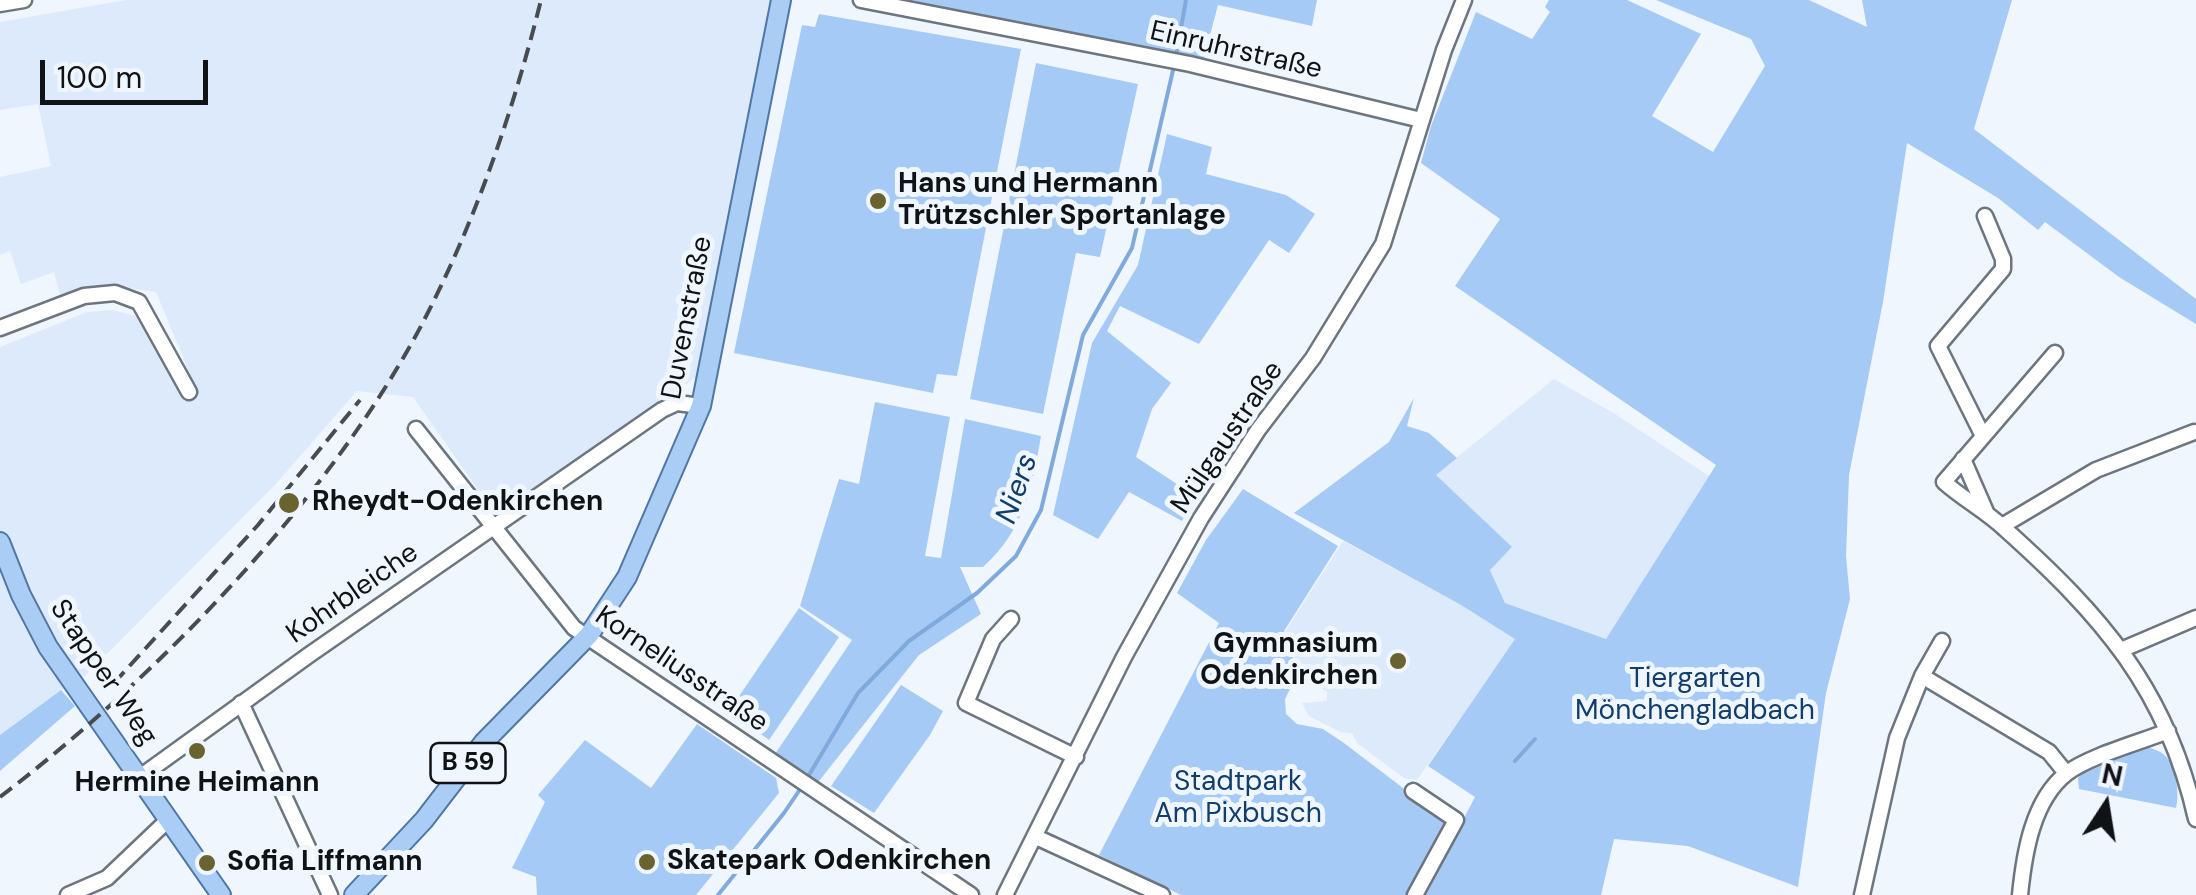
<!DOCTYPE html>
<html>
<head>
<meta charset="utf-8">
<style>
	body { margin:0 }
	#map { position:relative; width:2196px; height:895px; overflow:hidden; background:#eff6fe; font-family:"DM Sans",sans-serif }
	canvas { display:block }
	.north { position:absolute; left:2056px; top:755px; width:100px; height:100px; -webkit-text-stroke:8px #eff6fe; paint-order:stroke; rotate:12deg; font-size:28px; font-weight:700; line-height:40px; text-align:center; color:#101316 }
	.north::after { content:''; display:block; margin:auto; width:35px; height:45px; background:#101316; clip-path:polygon(50% 0,100% 100%,50% 72%,0 100%) }
	.scale { position:absolute; left:40px; top:60px; width:168px; height:45px; box-sizing:border-box; border:5px solid #101316; border-top:0; padding-left:12px; font-size:30px; line-height:35px; white-space:nowrap; color:#101316; -webkit-text-stroke:8px #eff6fe; paint-order:stroke }
</style>
</head>
<body>
<div id="map">
<canvas width="2196" height="895"></canvas>
<div class="north">N</div>
<div class="scale">100 m</div>
</div>
<script>
const c = document.querySelector('canvas').getContext('2d');
c.lineJoin = 'round';
function fill(path, color) {
  c.fillStyle = color;
  c.fill(path, 'evenodd');
}
function trace(path, color, width, dash) {
  c.strokeStyle = color;
  c.lineWidth = width;
  c.lineCap = dash ? 'butt' : 'round';
  c.setLineDash(dash || []);
  c.stroke(path);
}
function write(font, color, halo, rows, align = 'center') {
  c.font = font + ' "DM Sans",sans-serif';
  c.lineWidth = 10;
  c.setLineDash([]);
  c.textBaseline = 'middle';
  c.strokeStyle = halo;
  c.fillStyle = color;
  for (const [text, x, y, turn = 0] of rows) {
    c.save();
    c.translate(x, y);
    c.rotate((+turn || 0) * Math.PI / 180);
    c.textAlign = isNaN(turn) ? turn : align;
    if (halo) c.strokeText(text, 0, 0);
    c.fillText(text, 0, 0);
    c.restore();
  }
}
fill(new Path2D(`
	M126,0H771L696,377L495,514L413,397L357,391L274,486L85,676L61,690L0,735V347L87,312L113,310L135,316L167,361L188,369L156,292L112,286L61,298L54,272L21,284L10,251L0,255V177L51,166L38,104L0,110V22Z
	M1554,379L1615,414L1709,476L1606,639L1505,603L1490,569L1512,548L1435,475Z
	M1343,541L1461,605L1516,639L1417,780L1404,778L1357,743L1352,733L1340,732L1309,716L1302,703L1327,701V692L1298,673L1285,632Z`), '#ddeafb');
fill(new Path2D(`
	M888,0H1317L1312,26L1218,5L1203,62Z
	M1549,0H1627L1701,34L1652,116L1713,152L1765,66L1751,39L1656,0H1809L1867,27L1862,0H2012L1974,129L2196,299V324L2119,277L2045,222L2038,230L1998,198L1907,143L1883,302L1849,475L1846,556L1850,599L1826,693L1798,887L1688,846L1614,839L1601,895H1181L1099,855L1219,623L1177,593L1206,540L1243,489L1338,546L1284,631L1298,673L1285,699L1286,714L1297,724L1323,729L1344,743L1424,804L1463,820L1475,797L1428,766L1515,639L1461,605L1294,513L1389,442L1414,398L1407,426L1429,433L1457,458L1436,475L1512,547L1490,570L1505,603L1606,639L1716,465L1455,286L1500,219L1421,163L1431,126L1476,12L1532,39L1550,12L1545,7Z
	M819,14L1021,49L957,376L937,374L933,393L734,353L802,25L815,27Z
	M1036,63L1138,84L1100,257L1076,253L1043,414L970,399Z
	M1167,134L1212,147L1206,174L1286,195L1315,214L1289,253L1269,240L1199,344L1120,306L1107,331L1171,383L1152,409L1136,457L1195,496L1182,521L1129,492L1098,539L1053,515L1092,343L1138,265Z
	M875,402L950,417L925,556L941,558L965,419L1041,436C1032,488 1024,530 983,567H960L981,614L919,655L815,786L773,757L852,640L800,606L839,479L859,484Z
	M799,608L839,637L769,740L729,711Z
	M901,685L943,711L930,735L874,813L831,786Z
	M61,690L75,706L0,771V735Z
	M697,724L776,778L779,793L696,895H537L536,877L512,868L545,802L538,795L585,740L651,788Z
	M2147,746C2152,749 2157,750 2162,753C2176,762 2180,794 2176,808L2079,789L2078,778L2082,774Z`), '#a6caf6');
trace(new Path2D(`
	M1176,56L1186,0
	M1515,761L1535,739
	M806,780L858,693L909,641L977,593L1016,556L1041,510L1083,335L1132,248L1174,66
	M718,895L784,813L801,788`), '#80aadc', 4);
const minor = new Path2D(`
	M861,0L1190,64L1421,120
	M0,4L24,0
	M0,328L84,296L115,293L139,302L189,392
	M2055,353L1944,482C1963,499 1986,511 2005,529C2101,615 2167,689 2196,819
	M416,429L574,628L971,895
	M1983,436L1938,346L2003,269V259L1985,216
	M1963,459L1987,514
	M2002,526L2096,470L2194,432
	M1011,619L993,639L966,703L1076,757
	M2121,650L2196,618
	M1922,676L2049,752L2066,773
	M241,703L330,895
	M140,777L309,655L662,410L677,403L701,406
	M1413,791L1456,820L1415,895
	M1036,837L1162,895
	M68,895L107,878L169,819
	M1005,895L1124,657L1201,518L1258,430L1313,358L1383,244L1444,50L1464,0
	M1862,895L1897,738L1922,676L1942,641
	M2020,895C2024,855 2032,800 2067,773C2089,756 2141,742 2168,731`);
const major = new Path2D(`
	M0,542L21,595L48,647L221,895
	M354,895L424,820L484,742L589,635L627,577L701,406L781,0`);
trace(minor, '#6d757e', 19);
trace(major, '#5076a4', 22);
trace(minor, '#fff', 14);
trace(major, '#aacdf6', 18);
trace(new Path2D(`
	M114,683L258,525L360,400
	M0,797C157,677 328,501 421,326C475,223 513,112 541,0`), '#484c51', 4, [15, 8]);
for (const [x, y, r, color] of [
	[878,201,10,"#696330"],
	[289,503,12,"#696330"],
	[1398,661,10,"#696330"],
	[197,751,10,"#696330"],
	[647,862,10,"#696330"],
	[207,863,10,"#696330"]
]) {
  const dot = new Path2D();
  dot.arc(x, y, r, 0, 2 * Math.PI);
  c.fillStyle = color;
  c.fill(dot);
  trace(dot, '#eff6fe', 4);
}
for (const [x, y, w] of [
	[468,763,75]
]) {
  const box = new Path2D();
  box.roundRect(x - w / 2, y - 20, w, 40, 8);
  c.fillStyle = '#eff6fe';
  c.fill(box);
  trace(box, '#101316', 2.5);
}
write('bold 25px', '#101316', null, [
	["B 59",468,763]
]);
write('28px', '#101316', '#eff6fe', [
	["Einruhrstraße",1236,51,13],
	["Duvenstraße",688,318,-79],
	["Mülgaustraße",1228,438,-56],
	["Kohrbleiche",353,594,-35],
	["Korneliusstraße",681,670,34],
	["Stapper Weg",103,673,56]
]);
write('bold 28px', '#101316', '#eff6fe', [
	["Hans und Hermann",898,185],
	["Trützschler Sportanlage",898,217],
	["Rheydt-Odenkirchen",312,503],
	["Gymnasium",1378,645,"right"],
	["Odenkirchen",1378,677,"right"],
	["Hermine Heimann",197,784,"center"],
	["Skatepark Odenkirchen",667,862],
	["Sofia Liffmann",227,863]
], 'left');
write('28px', '#133e6c', '#eff6fe', [
	["Tiergarten",1695,680],
	["Mönchengladbach",1695,712],
	["Stadtpark",1238,783],
	["Am Pixbusch",1238,815]
]);
write('italic 30px', '#123d6b', '#eff6fe', [
	["Niers",1018,489,-71]
]);
</script>
</body>
</html>
